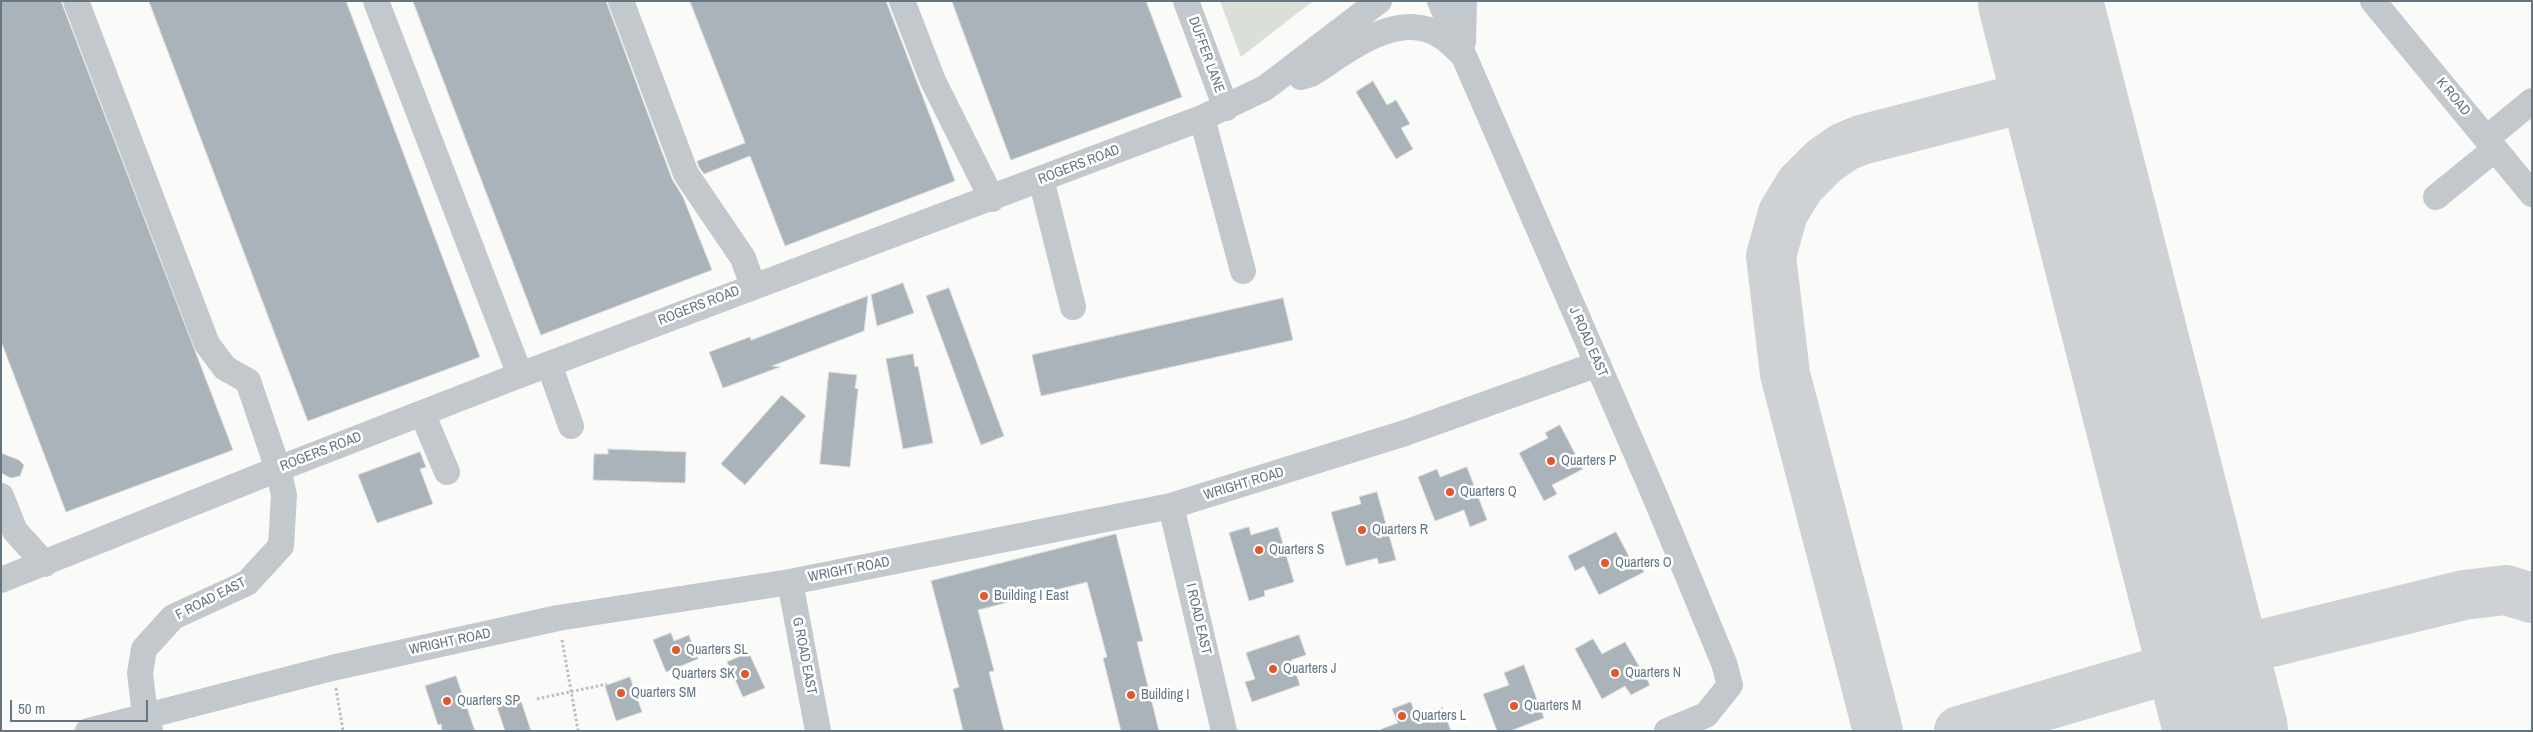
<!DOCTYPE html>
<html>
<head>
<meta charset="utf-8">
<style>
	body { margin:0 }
	#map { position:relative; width:2533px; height:732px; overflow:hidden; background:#fafaf8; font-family:"Archivo Narrow",sans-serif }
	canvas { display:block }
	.frame { position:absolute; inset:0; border:2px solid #657683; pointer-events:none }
	.scale { position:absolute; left:10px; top:700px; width:138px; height:22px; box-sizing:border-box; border:2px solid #657683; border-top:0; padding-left:6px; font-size:15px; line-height:18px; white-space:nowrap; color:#657683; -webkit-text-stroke:4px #fff; paint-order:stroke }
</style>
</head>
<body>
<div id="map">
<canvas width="2533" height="732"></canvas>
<div class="frame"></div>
<div class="scale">50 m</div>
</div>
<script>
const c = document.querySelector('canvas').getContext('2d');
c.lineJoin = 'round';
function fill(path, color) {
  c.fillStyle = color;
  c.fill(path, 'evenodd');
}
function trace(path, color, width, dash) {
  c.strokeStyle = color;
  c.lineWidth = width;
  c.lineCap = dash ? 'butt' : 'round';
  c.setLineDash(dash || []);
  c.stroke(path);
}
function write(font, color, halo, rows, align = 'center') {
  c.font = font + ' "Archivo Narrow",sans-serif';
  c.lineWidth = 5;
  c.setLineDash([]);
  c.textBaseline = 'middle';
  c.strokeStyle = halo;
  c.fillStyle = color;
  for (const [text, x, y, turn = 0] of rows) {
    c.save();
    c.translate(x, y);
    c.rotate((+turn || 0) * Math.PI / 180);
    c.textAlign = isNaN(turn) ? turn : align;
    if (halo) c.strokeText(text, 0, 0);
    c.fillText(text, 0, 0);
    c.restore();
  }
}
fill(new Path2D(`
	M1220,1H1313L1241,57Z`), '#dadfd7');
trace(new Path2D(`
	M1878,731L1785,374L1771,256L1783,213L1800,185L1824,161L1844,147L1861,140L2062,88
	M1959,731L2206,658L2464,595L2506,590L2532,598`), '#ced2d4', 50);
trace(new Path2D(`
	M2040,1L2226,731`), '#ced2d4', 124);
const building = new Path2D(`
	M1,1H61L233,450L66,512L1,341Z
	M149,1H346L480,357L308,421Z
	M413,1H606L672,179L683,197L712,270L541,335Z
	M690,1H886L955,181L785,246L750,156L704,174L699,167L697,161L745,143Z
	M952,1H1146L1182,97L1011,160Z
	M1373,81L1387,105L1396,100L1410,124L1401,128L1413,149L1396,159L1356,92Z
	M903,283L914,313L877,326L871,295Z
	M949,288L1004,436L981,445L926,296Z
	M868,296L864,331L772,366L780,367L723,388L709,352L750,337L751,340Z
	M1283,298L1293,340L1041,396L1032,355Z
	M913,354L915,367L918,366L933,443L903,449L886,359Z
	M829,372L857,375L855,388L858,389L850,467L820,464Z
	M782,395L806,416L745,485L721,464Z
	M1560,425L1583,469L1552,485L1557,494L1544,501L1519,453L1548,438L1545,433Z
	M608,449L686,452L685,483L593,480L594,454H608Z
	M420,452L426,467L420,469L433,504L377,523L358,475Z
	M1,453L19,460L24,465L20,476L11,478L1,473Z
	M1467,467L1487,520L1470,527L1464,510L1435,521L1418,477L1437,469L1440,477Z
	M1377,492L1396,560L1379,564L1377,558L1346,566L1331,512L1361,504L1359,497Z
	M1249,527L1251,535L1278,527L1294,582L1264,591L1265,596L1249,601L1229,533Z
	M1616,532L1631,560L1636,557L1644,572L1599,595L1584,566L1575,571L1568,556Z
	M1116,534L1143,641L1137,642L1159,731H1121L1103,658L1107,657L1087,582L978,610L994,671L989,672L1004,731H963L953,689L959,687L931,581Z
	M671,633L674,641L689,635L698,659L666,672L653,640Z
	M1299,635L1306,655L1291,660L1300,685L1252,702L1245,682L1255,679L1246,653Z
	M1593,639L1602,654L1625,642L1650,685L1631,695L1625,686L1602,699L1575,649Z
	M749,653L765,688L743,697L727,662Z
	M1524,665L1544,718L1510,731H1497L1483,694L1509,685L1504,673Z
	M456,676L475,731H442L441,724L438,725L425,686Z
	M630,677L642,712L616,721L605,686Z
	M520,698L531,731H505L497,707Z
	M1411,702L1416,716L1442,707L1451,731H1382L1381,729L1398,723L1392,709Z`);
fill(building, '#aab3b9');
trace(building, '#dcdcda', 1);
trace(new Path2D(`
	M562,640L578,730
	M336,688L343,731
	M537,699L607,684`), '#bbbfc2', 3, [2.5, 2.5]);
trace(new Path2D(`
	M76,1L207,344L225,368L248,381L278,469L284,495L281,546L247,583L173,617L144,649L140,673L145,715L150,730
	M376,1L520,375
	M621,1L686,174L743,258L753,286
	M902,1L933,81L992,199
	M1186,1L1226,108
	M1440,1L1654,494L1724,663L1730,685L1706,715L1667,731
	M2373,1L2532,194
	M1463,42L1464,1
	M1301,77L1311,74C1346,52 1398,8 1441,36C1449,40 1455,48 1462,54
	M1202,118L1243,271
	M2487,138L2532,101
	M1041,179L1073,307
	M2436,197L2495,149
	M549,364L571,426
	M422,413L447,472
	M1,496L15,531L45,564
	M1171,506L1224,731
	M1,580L278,469L520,375L1202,118L1265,88L1379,1
	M790,582L818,731
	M88,731L332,668L558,618L790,582L1171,506L1405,433L1598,364`), '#c3c8cc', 26);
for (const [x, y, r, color] of [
	[1551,461,5,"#e4572e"],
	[1450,492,5,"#e4572e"],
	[1362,530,5,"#e4572e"],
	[1259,550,5,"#e4572e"],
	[1605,563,5,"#e4572e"],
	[984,596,5,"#e4572e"],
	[676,650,5,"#e4572e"],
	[1273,669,5,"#e4572e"],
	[1615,673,5,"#e4572e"],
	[745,674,5,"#e4572e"],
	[621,693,5,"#e4572e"],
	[1131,695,5,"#e4572e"],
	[447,701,5,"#e4572e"],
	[1514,706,5,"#e4572e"],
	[1402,716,5,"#e4572e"]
]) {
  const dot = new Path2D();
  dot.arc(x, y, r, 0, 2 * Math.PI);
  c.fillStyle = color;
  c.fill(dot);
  trace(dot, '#fff', 2);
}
write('14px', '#657683', '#fff', [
	["DUFFER LANE",1206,55,70],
	["K ROAD",2453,97,50],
	["ROGERS ROAD",1079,165,-21],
	["ROGERS ROAD",699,306,-21],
	["J ROAD EAST",1588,342,66],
	["ROGERS ROAD",321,452,-21],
	["WRIGHT ROAD",1244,484,-17],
	["WRIGHT ROAD",849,570,-11],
	["F ROAD EAST",211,599,-27],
	["I ROAD EAST",1198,619,77],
	["WRIGHT ROAD",450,642,-12],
	["G ROAD EAST",804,656,79]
]);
write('14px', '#657683', '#fff', [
	["Quarters P",1561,461],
	["Quarters Q",1460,492],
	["Quarters R",1372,530],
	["Quarters S",1269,550],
	["Quarters O",1615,563],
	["Building I East",994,596],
	["Quarters SL",686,650],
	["Quarters J",1283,669],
	["Quarters N",1625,673],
	["Quarters SK",735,674,"right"],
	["Quarters SM",631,693],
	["Building I",1141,695],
	["Quarters SP",457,701],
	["Quarters M",1524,706],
	["Quarters L",1412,716]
], 'left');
</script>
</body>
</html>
